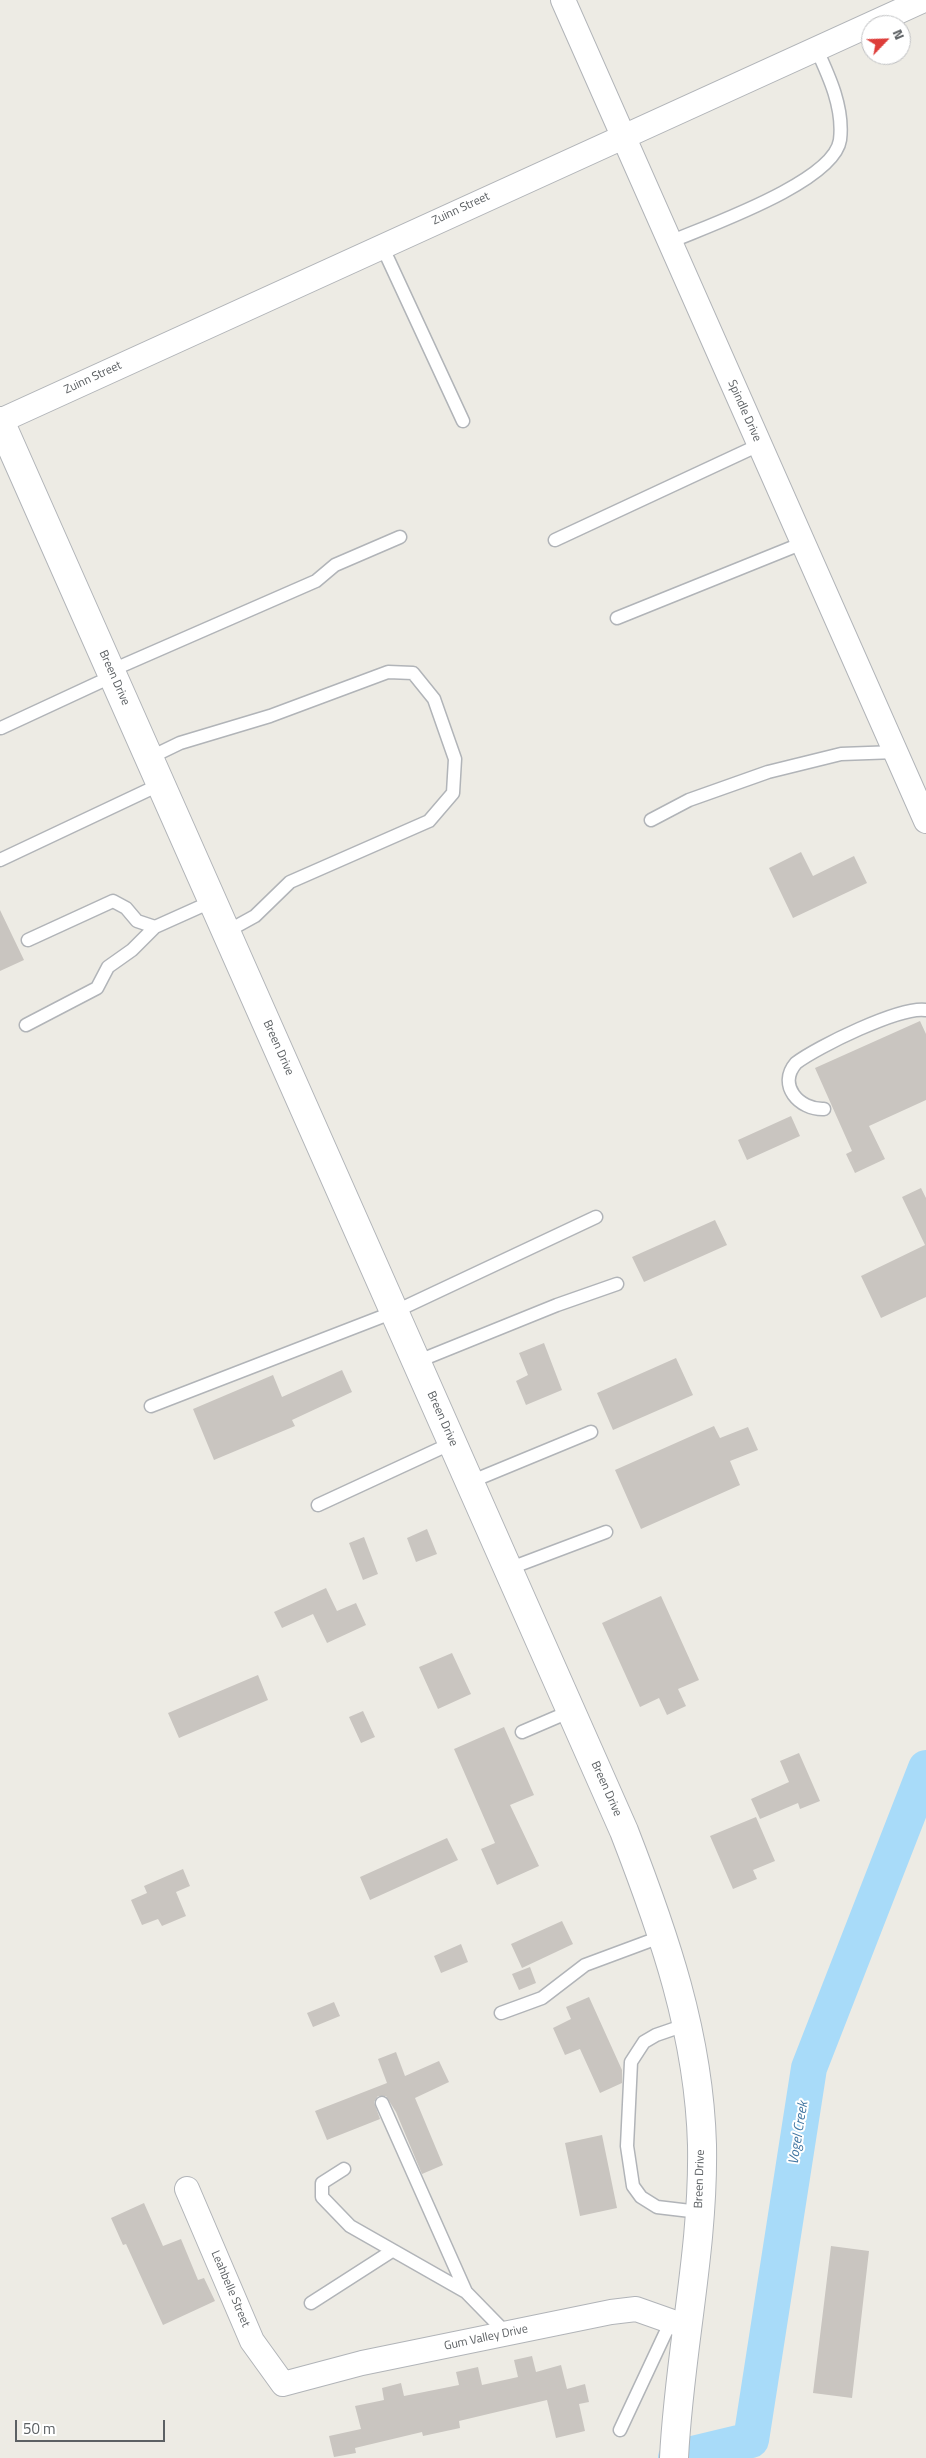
<!DOCTYPE html>
<html>
<head>
<meta charset="utf-8">
<style>
	body { margin:0 }
	#map { position:relative; width:926px; height:2458px; overflow:hidden; background:#edebe4; font-family:"Titillium Web",sans-serif }
	canvas { display:block }
	.north { position:absolute; left:861px; top:15px; width:50px; height:50px; box-sizing:border-box; background:#fff; border:1px solid #bebfc1; border-radius:50%; rotate:66deg; font-size:14px; font-weight:700; line-height:20px; text-align:center; color:#5c6063 }
	.north::after { content:''; display:block; margin:auto; width:18px; height:22px; background:#dd3d3a; clip-path:polygon(50% 0,100% 100%,50% 72%,0 100%) }
	.scale { position:absolute; left:15px; top:2420px; width:150px; height:22px; box-sizing:border-box; border:2px solid #5c6063; border-top:0; padding-left:6px; font-size:15px; line-height:18px; white-space:nowrap; color:#5c6063; -webkit-text-stroke:4px #fff; paint-order:stroke }
</style>
</head>
<body>
<div id="map">
<canvas width="926" height="2458"></canvas>
<div class="north">N</div>
<div class="scale">50 m</div>
</div>
<script>
const c = document.querySelector('canvas').getContext('2d');
c.lineJoin = 'round';
function trace(path, color, width, dash) {
  c.strokeStyle = color;
  c.lineWidth = width;
  c.lineCap = dash ? 'butt' : 'round';
  c.setLineDash(dash || []);
  c.stroke(path);
}
function fill(path, color) {
  c.fillStyle = color;
  c.fill(path, 'evenodd');
}
function write(font, color, halo, rows, align = 'center') {
  c.font = font + ' "Titillium Web",sans-serif';
  c.lineWidth = 4;
  c.setLineDash([]);
  c.textBaseline = 'middle';
  c.strokeStyle = halo;
  c.fillStyle = color;
  for (const [text, x, y, turn = 0] of rows) {
    c.save();
    c.translate(x, y);
    c.rotate((+turn || 0) * Math.PI / 180);
    c.textAlign = isNaN(turn) ? turn : align;
    if (halo) c.strokeText(text, 0, 0);
    c.fillText(text, 0, 0);
    c.restore();
  }
}
trace(new Path2D(`
	M676,2458L751,2440L809,2068L926,1768`), '#a8dbf9', 36);
fill(new Path2D(`
	M801,852L813,876L854,856L867,883L793,918L769,868Z
	M0,910L24,960L0,971Z
	M920,1021L926,1034V1100L869,1126L885,1159L855,1173L846,1154L852,1151L815,1068Z
	M791,1116L800,1136L747,1160L738,1140Z
	M921,1188L926,1198V1297L881,1318L861,1276L925,1245L902,1197Z
	M715,1220L727,1245L644,1282L632,1257Z
	M544,1343L562,1390L526,1405L516,1381L528,1375L519,1353Z
	M676,1358L693,1395L613,1430L597,1393Z
	M342,1370L352,1392L292,1420L295,1426L214,1460L193,1409L273,1375L282,1397Z
	M714,1426L720,1438L748,1427L758,1450L730,1461L740,1485L641,1529L615,1470Z
	M427,1529L437,1554L416,1562L407,1538Z
	M364,1537L378,1574L363,1580L349,1543Z
	M326,1588L337,1611L356,1603L366,1625L327,1643L313,1614L282,1628L274,1612Z
	M661,1596L699,1680L678,1689L686,1706L667,1715L659,1698L640,1707L602,1623Z
	M452,1653L471,1694L438,1709L419,1667Z
	M258,1675L268,1700L179,1738L168,1713Z
	M363,1711L375,1737L361,1743L349,1717Z
	M504,1727L534,1795L510,1805L539,1866L497,1885L481,1849L495,1843L454,1749Z
	M799,1753L820,1801L800,1809L798,1803L760,1819L751,1799L789,1782L780,1761Z
	M756,1817L775,1861L753,1870L757,1879L733,1889L710,1836Z
	M447,1838L458,1860L370,1900L360,1877Z
	M183,1869L190,1886L176,1892L186,1916L162,1926L158,1919L142,1925L131,1900L147,1893L144,1886Z
	M562,1921L573,1944L522,1968L511,1944Z
	M461,1944L468,1962L441,1973L434,1956Z
	M530,1967L536,1983L519,1990L512,1974Z
	M589,1997L622,2070V2083L600,2093L580,2049L565,2055L553,2028L571,2019L566,2007Z
	M334,2002L340,2016L313,2027L307,2013Z
	M396,2052L405,2076L439,2061L449,2082L415,2098L443,2165L422,2174L396,2112L386,2096H378L374,2102L380,2119L327,2140L315,2111L387,2083L378,2059Z
	M602,2135L617,2208L580,2216L565,2143Z
	M144,2203L163,2246L181,2239L198,2280L204,2278L215,2301L163,2325L126,2244L123,2245L111,2218Z
	M831,2246L869,2251L852,2398L813,2393Z
	M532,2356L536,2372L561,2365L567,2389L585,2384L589,2402L579,2404L585,2431L556,2438L547,2400L459,2421L460,2428L423,2436L422,2432L355,2448L356,2453L334,2457L329,2436L361,2429L355,2406L384,2400L382,2388L401,2383L404,2396L459,2385L456,2372L478,2367L482,2385L518,2377L514,2360Z`), '#c9c5c0');
const service = new Path2D(`
	M670,242C707,226 834,182 840,140C844,108 829,76 816,48
	M382,246L463,421
	M555,540L759,445
	M617,618L803,543
	M110,671L316,581L335,565L400,537
	M1,728L113,676
	M149,758L180,743L270,716L388,672L413,673L434,699L455,759L453,793L429,821L290,882L255,916L226,932
	M651,820L689,800L768,772L841,754L896,752
	M0,860L161,784
	M28,940L113,901L126,908L137,921L155,927L213,901
	M26,1025L97,988L108,967L132,950L155,927
	M824,1109C799,1110 777,1085 796,1063C817,1047 900,1006 926,1010
	M416,1362L557,1305L617,1284
	M151,1406L394,1312L596,1217
	M470,1482L591,1432
	M318,1505L452,1443
	M508,1569L606,1532
	M522,1732L571,1711
	M501,2013L542,1998L585,1965L663,1936
	M688,2024L656,2035L644,2042L631,2062L627,2146L633,2186L641,2197L657,2207L699,2212
	M382,2103L466,2292L507,2334
	M344,2169L322,2183V2197L350,2226L466,2292
	M311,2303L392,2251
	M620,2430L671,2321`);
const minor = new Path2D(`
	M563,0L926,821
	M0,421L924,0
	M187,2189L252,2341L283,2384L362,2363L611,2312L636,2309L687,2327`);
const tertiary = new Path2D(`
	M0,421L624,1831C664,1934 699,2034 702,2145C704,2250 679,2354 674,2458`);
trace(service, '#b1b4b8', 15);
trace(minor, '#b1b4b8', 26);
trace(tertiary, '#b1b4b8', 30);
trace(service, '#fff', 12);
trace(minor, '#fff', 24);
trace(tertiary, '#fff', 28);
write('12px', '#5c6063', '#fff', [
	["Zuinn Street",461,209,-25],
	["Zuinn Street",93,378,-25],
	["Spindle Drive",744,411,66],
	["Breen Drive",114,678,66],
	["Breen Drive",278,1048,66],
	["Breen Drive",442,1419,66],
	["Breen Drive",606,1789,66],
	["Breen Drive",700,2179,-88],
	["Leahbelle Street",230,2289,67],
	["Gum Valley Drive",486,2338,-12]
]);
write('italic 14px', '#4377a2', '#fff', [
	["Vogel Creek",799,2133,-81]
]);
</script>
</body>
</html>
